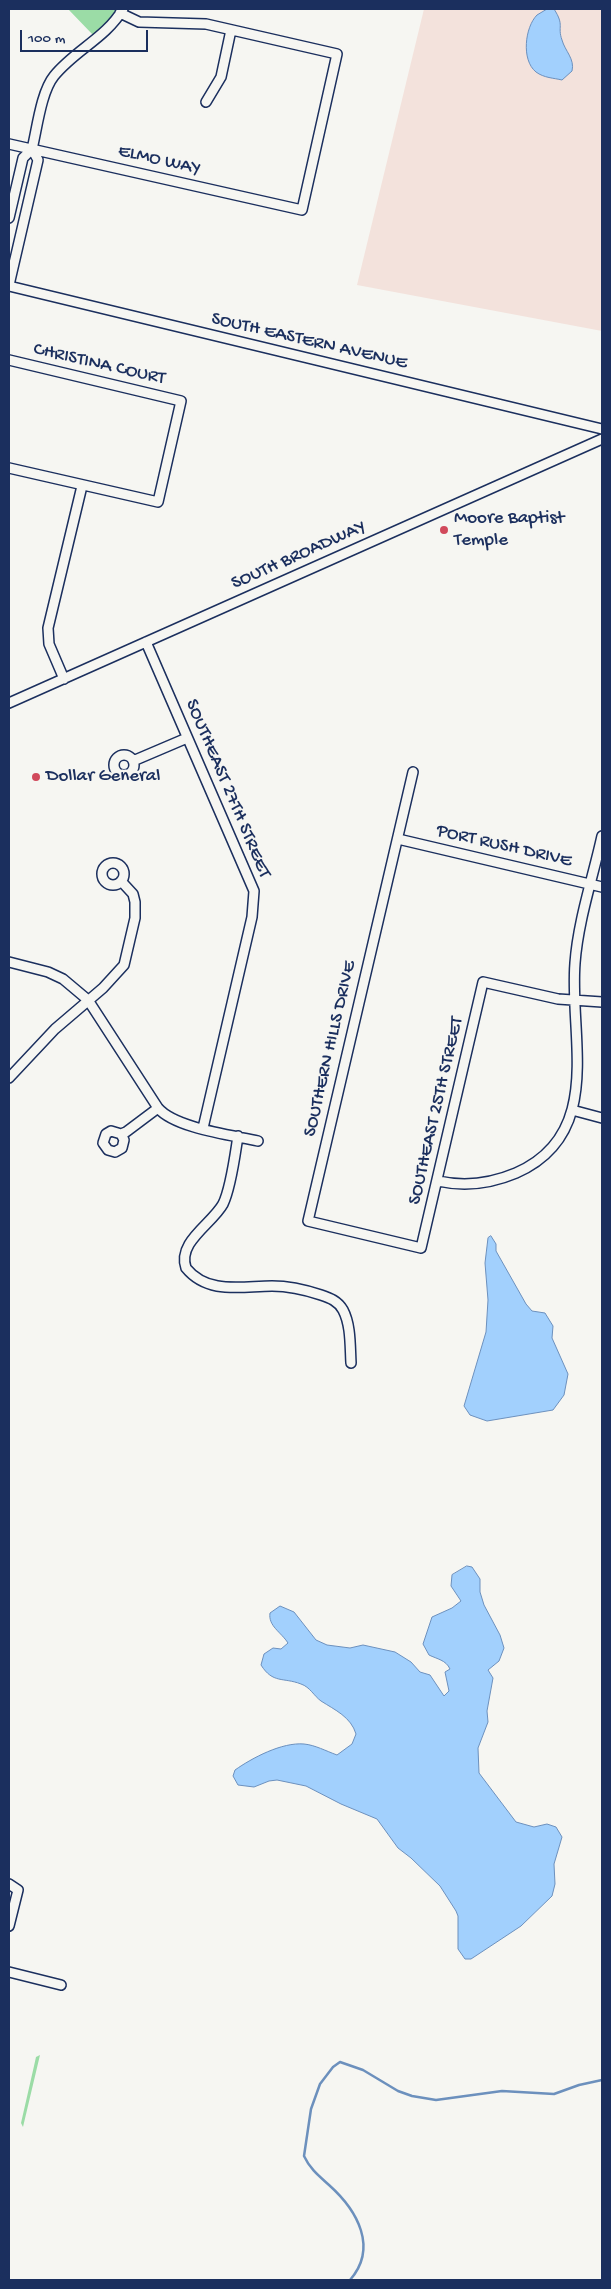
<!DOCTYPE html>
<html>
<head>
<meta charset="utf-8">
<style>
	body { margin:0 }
	#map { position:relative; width:611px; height:2289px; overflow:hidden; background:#f6f6f2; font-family:"Gochi Hand",sans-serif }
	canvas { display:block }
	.frame { position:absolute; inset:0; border:10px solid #1b2f5e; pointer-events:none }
	.scale { position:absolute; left:20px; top:30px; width:128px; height:22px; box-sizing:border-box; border:2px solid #1b2f5e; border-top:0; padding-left:6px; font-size:15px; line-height:18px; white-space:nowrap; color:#1b2f5e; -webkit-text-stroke:4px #f6f6f2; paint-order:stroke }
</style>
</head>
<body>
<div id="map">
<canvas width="611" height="2289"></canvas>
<div class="frame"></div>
<div class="scale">100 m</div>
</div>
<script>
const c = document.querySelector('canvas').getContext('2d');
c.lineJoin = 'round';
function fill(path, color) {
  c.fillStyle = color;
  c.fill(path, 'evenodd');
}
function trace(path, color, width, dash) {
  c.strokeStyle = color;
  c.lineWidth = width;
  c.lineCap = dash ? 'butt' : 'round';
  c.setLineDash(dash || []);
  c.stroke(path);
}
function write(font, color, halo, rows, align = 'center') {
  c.font = font + ' "Gochi Hand",sans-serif';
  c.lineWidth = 5;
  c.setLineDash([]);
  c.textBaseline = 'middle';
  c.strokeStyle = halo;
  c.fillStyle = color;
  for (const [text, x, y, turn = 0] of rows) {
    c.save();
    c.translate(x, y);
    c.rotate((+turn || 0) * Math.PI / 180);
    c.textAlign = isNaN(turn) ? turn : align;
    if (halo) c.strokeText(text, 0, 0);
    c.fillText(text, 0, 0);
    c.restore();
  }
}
fill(new Path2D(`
	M424,9H602V331L357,285Z`), '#f3e2dc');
fill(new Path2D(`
	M68,9H116L110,20L94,36Z
	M40,2055L23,2127L21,2123L34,2066L36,2057Z`), '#9bdca6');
const water = new Path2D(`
	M547,9H554C565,26 557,26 562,40C565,51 575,59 572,71L562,80C554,78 544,78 536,72C521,60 525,27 537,15C540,13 544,11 547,9Z
	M491,1236L496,1244V1251L526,1304L532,1311L545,1313L553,1326L552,1338L568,1374L564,1395L553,1410L487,1421L470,1415L464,1406L486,1332L488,1300L485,1263L488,1238Z
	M467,1566L472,1567L480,1579V1592L484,1605L500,1635L504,1648L499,1661L488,1670L493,1678L487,1711L488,1722L478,1748L479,1773L516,1822L534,1827L547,1824L556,1827L562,1837L554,1864L555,1884L552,1896L521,1926L471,1959H465L458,1949V1916L456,1911L440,1886L411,1858L398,1848L377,1819L341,1804L306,1786L277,1780L269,1781L254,1787L238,1785L233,1776L235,1770C252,1758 282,1742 304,1744C315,1745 326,1751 337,1755L352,1744L356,1734C351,1717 335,1710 321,1701C314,1696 310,1687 301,1684C283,1677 273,1684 261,1665L264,1654L273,1648L281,1649L288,1643C281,1632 268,1626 270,1613L280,1606L294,1612L316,1640L327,1645L350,1648L363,1645L395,1652L411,1662L420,1672L430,1675L444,1696L449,1691L445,1672L450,1669C446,1660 437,1659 429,1655L423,1644L432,1617L452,1608L461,1601L451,1586L452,1575Z`);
fill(water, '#a2d0fd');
trace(water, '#6c90bd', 1);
trace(new Path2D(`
	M350,2280C378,2248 358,2211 329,2185C319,2176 310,2169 304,2156L311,2109L320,2084L333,2067L340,2062L363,2070L398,2091L412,2096L436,2100L502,2091L554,2094L579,2085L602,2080`), '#6c90bd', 2.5);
const minor = new Path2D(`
	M206,102L221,77L231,30
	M9,144L302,210L337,54L206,24L139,22L120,13
	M32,149C37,129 41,92 54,76C75,50 106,38 123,9
	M9,218L23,158L32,149L38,160L9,285
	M9,286L602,429
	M9,360L181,401L158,502L9,468
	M146,642L254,891L252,917L203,1128
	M64,679L49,644L48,628L82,486
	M9,703L602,439
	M114 765a10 10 0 1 1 20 0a10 10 0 1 1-20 0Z
	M133,761L187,738
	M413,772L308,1221L421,1248L483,982L558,999L602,1002
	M398,839L602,887
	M102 874a11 11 0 1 1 22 0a11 11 0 1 1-22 0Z
	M9,962L48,972L63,979L88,1000L158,1108C175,1128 231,1135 258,1141
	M9,1078L55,1029L103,988L124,965L135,918V902L133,894L121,881
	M572,1110L602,1118
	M121,1134L124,1140L122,1148L115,1152L108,1150L103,1143L106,1134L111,1131L121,1134L126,1132L158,1108
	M238,1136C235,1155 231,1188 223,1204C212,1224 177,1242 186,1268C208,1295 242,1286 272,1286C289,1286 306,1290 321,1295C330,1298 338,1301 343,1310C351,1325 350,1346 351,1363
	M438,1181C465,1187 490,1184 516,1173C605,1134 569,1037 575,963C578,921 593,877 602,836
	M9,1884L18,1890L9,1926
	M9,1972L61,1985`);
trace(minor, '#1b2f5e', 12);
trace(minor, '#f6f6f2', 9);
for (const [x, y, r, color] of [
	[444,530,5,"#d1495b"],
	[36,777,5,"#d1495b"]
]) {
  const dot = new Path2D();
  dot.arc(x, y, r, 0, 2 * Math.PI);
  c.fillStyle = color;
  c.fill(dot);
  trace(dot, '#f6f6f2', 2);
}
write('19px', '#1b2f5e', '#f6f6f2', [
	["ELMO WAY",159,161,13],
	["SOUTH EASTERN AVENUE",309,342,13],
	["CHRISTINA COURT",99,365,13],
	["SOUTH BROADWAY",299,556,-24],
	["SOUTHEAST 27TH STREET",227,789,67],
	["PORT RUSH DRIVE",504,847,13],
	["SOUTHERN HILLS DRIVE",331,1049,-77],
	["SOUTHEAST 25TH STREET",437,1111,-77]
]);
write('19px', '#1b2f5e', '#f6f6f2', [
	["Moore Baptist",454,519],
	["Temple",454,541],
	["Dollar General",46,777]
], 'left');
</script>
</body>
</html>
